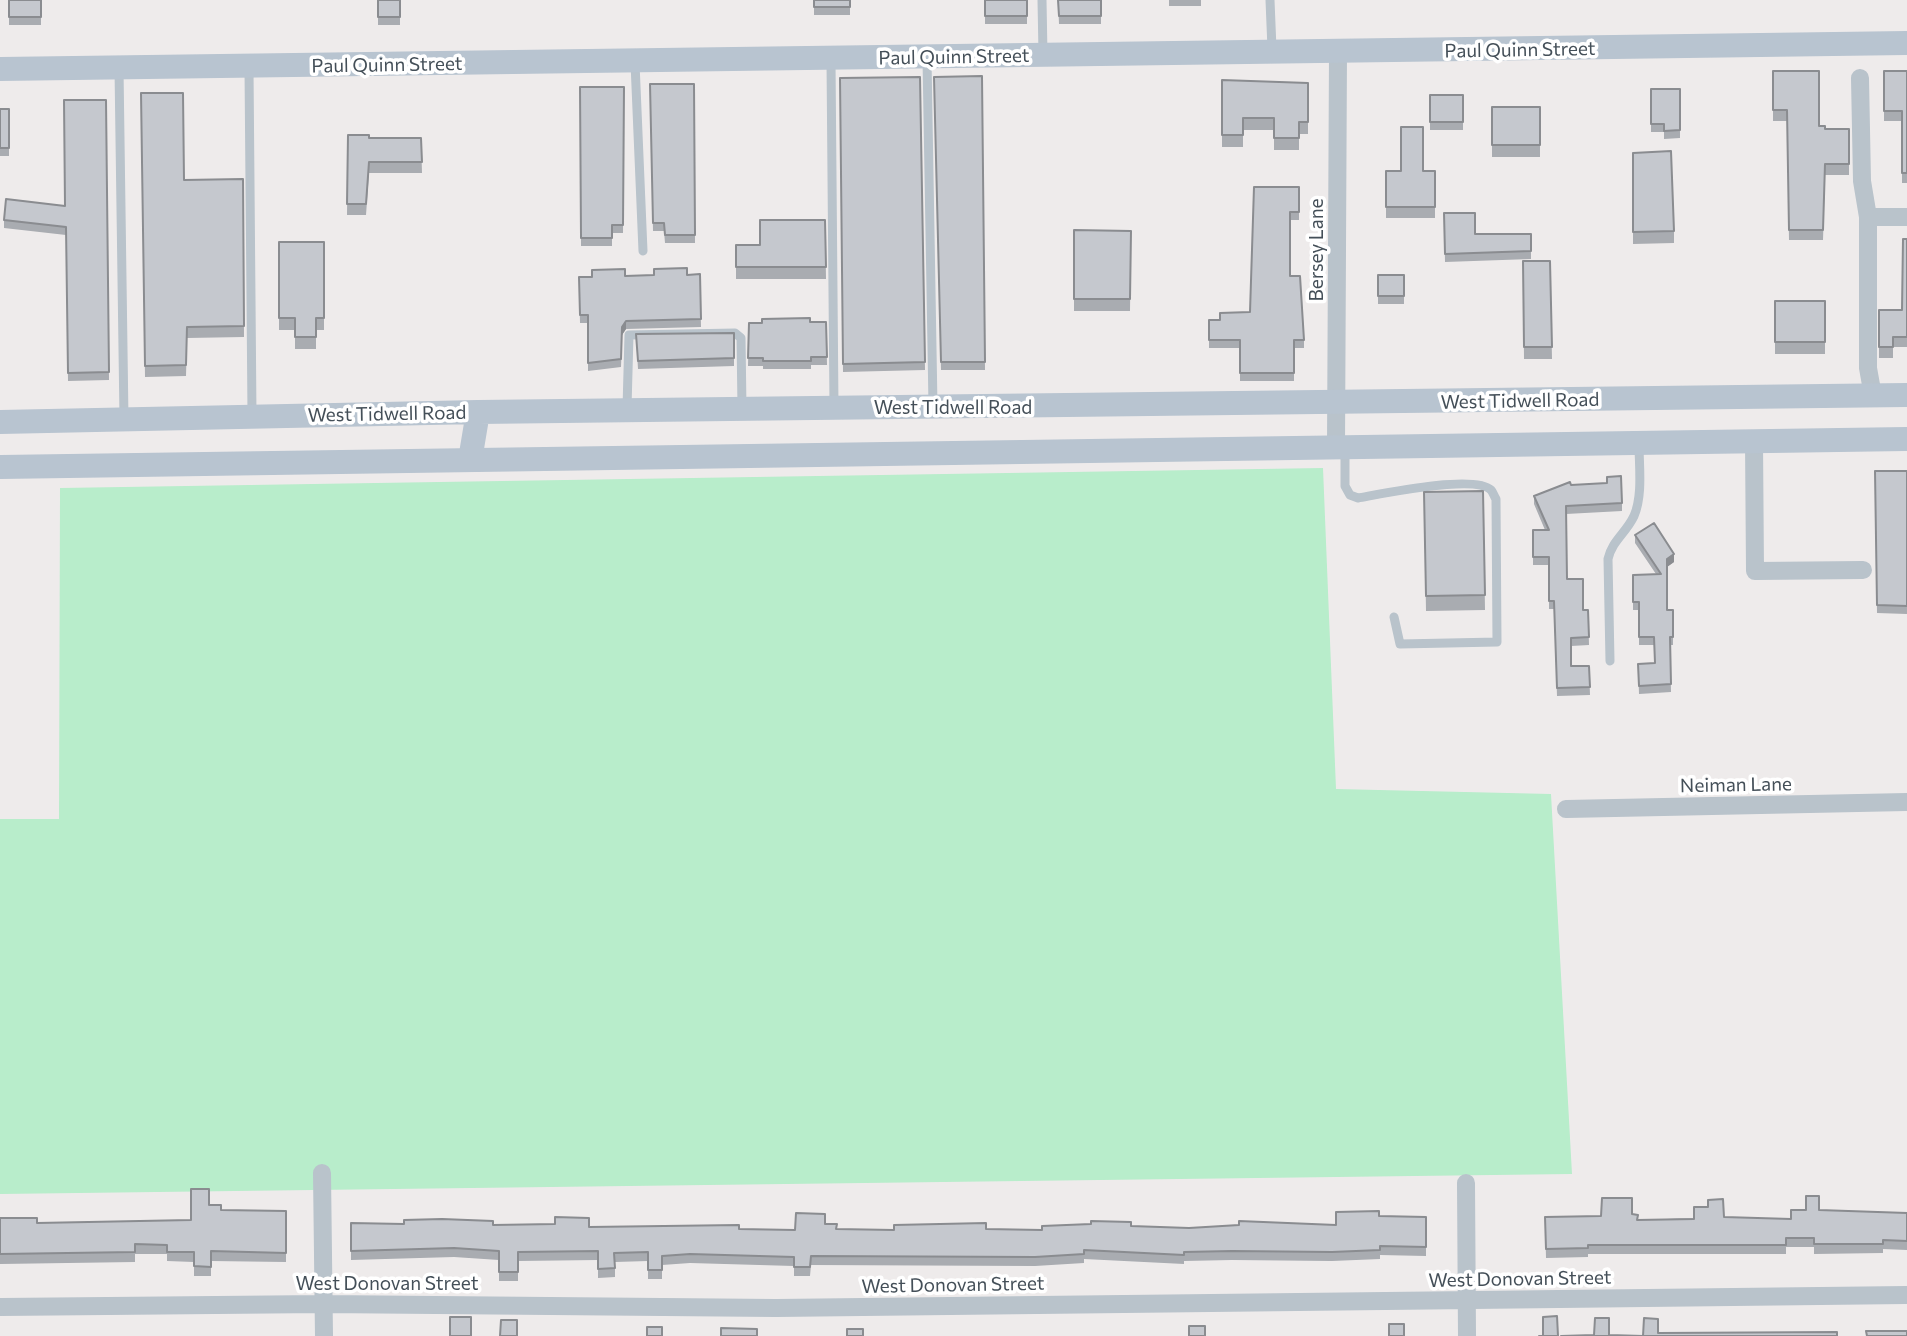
<!DOCTYPE html>
<html>
<head>
<meta charset="utf-8">
<style>
	body { margin:0 }
	canvas { display:block; background:#eeebeb }
</style>
</head>
<body>
<canvas width="1907" height="1336"></canvas>
<script>
const c = document.querySelector('canvas').getContext('2d');
c.lineJoin = 'round';
function fill(path, color) {
  c.fillStyle = color;
  c.fill(path, 'evenodd');
}
function trace(path, color, width, dash) {
  c.strokeStyle = color;
  c.lineWidth = width;
  c.lineCap = dash ? 'butt' : 'round';
  c.setLineDash(dash || []);
  c.stroke(path);
}
function write(font, color, halo, rows, align = 'center') {
  c.font = font + ' Commissioner,sans-serif';
  c.lineWidth = 7;
  c.setLineDash([]);
  c.textBaseline = 'middle';
  c.strokeStyle = halo;
  c.fillStyle = color;
  for (const [text, x, y, turn = 0] of rows) {
    c.save();
    c.translate(x, y);
    c.rotate((+turn || 0) * Math.PI / 180);
    c.textAlign = isNaN(turn) ? turn : align;
    if (halo) c.strokeText(text, 0, 0);
    c.fillText(text, 0, 0);
    c.restore();
  }
}
fill(new Path2D(`
	M1323,468L1336,789L1551,794L1572,1174L0,1194V819H59L60,488Z`), '#b8edcb');
trace(new Path2D(`
	M1042,0L1043,54
	M1270,0L1272,49
	M927,59L933,406
	M831,61L834,407
	M635,63L643,251
	M119,69L124,419
	M249,69L252,415
	M627,408L629,335L735,333L741,338L742,408
	M1345,451V486L1350,495L1358,498C1381,494 1475,474 1491,490C1493,492 1494,496 1496,499L1497,642L1400,644L1394,617
	M1610,661L1608,559C1612,541 1626,533 1634,516C1643,495 1639,466 1639,444`), '#b9c3cb', 9);
trace(new Path2D(`
	M1860,78L1862,181L1868,217
	M1873,396L1868,368V217H1907
	M1754,441L1755,571L1863,570
	M1336,446L1338,53
	M1566,809L1907,802
	M322,1173L324,1336
	M1466,1183L1467,1336
	M0,1307L323,1304L776,1308L1907,1295`), '#b9c3cb', 18);
trace(new Path2D(`
	M0,69L1907,43
	M0,422L478,412L1907,395
	M470,460L478,412
	M0,467L1907,439`), '#b8c4d0', 24);
fill(new Path2D(`
	M9,0H41V25H9Z
	M378,0H400V25H378Z
	M814,0H850V15H814Z
	M985,0H1027V24H985Z
	M1058,0H1101V24H1059Z
	M1169,0H1201V6H1169Z
	M1773,71L1819,126L1825,129H1849V175H1825L1823,240H1789L1787,121H1773Z
	M1884,71H1907V183H1902V121H1884Z
	M982,76L985,370H941L934,77Z
	M920,77L925,370L843,372L840,78Z
	M1222,80L1308,83V134H1299V150H1274V130H1243V147H1222Z
	M650,84H694L695,243H665L664,231H653Z
	M580,87H624L623,233H612V246H581Z
	M1651,89H1680V138L1664,139V132H1651Z
	M141,93L184,180L243,179L244,337L187,338L186,376L145,377Z
	M1430,95H1463V130H1430Z
	M106,100L109,380L68,381L66,235L4,228V220L65,206Z
	M1492,107H1540V157H1492Z
	M0,109H9V156H0Z
	M348,135L369,138H421L422,173H369L366,215H347Z
	M1633,153L1674,231V243L1633,244Z
	M1386,171H1435V218H1386Z
	M1299,187V220H1290V276L1304,340V348H1294V381H1240V348H1209V320H1220L1250,312Z
	M1444,213L1475,234H1531V259L1445,262Z
	M825,220L826,279H736V245H760Z
	M1074,230L1131,231L1130,311H1074Z
	M1907,239V347H1893V358H1879V310H1902Z
	M279,242H324V330H316V349H295V330H279Z
	M1523,261H1550L1552,359H1524Z
	M700,274L701,327L626,329L622,335L621,367L588,371V323H580L579,277Z
	M1378,275H1404V304H1378Z
	M1775,301H1825V354H1775Z
	M826,322L827,365H811V369H763V366H748L749,323Z
	M734,333V366L638,369L636,334Z
	M1875,471H1907V614L1877,613Z
	M1571,485L1622,503V511L1566,514L1567,579L1583,610H1588L1589,645L1571,646V666H1589L1590,695L1557,696L1554,609H1549V565H1533V530H1545L1534,504V496Z
	M1483,491L1485,610L1426,611L1424,492Z
	M1635,535L1674,562L1667,567V610H1673V645H1670L1671,692L1639,694L1638,664L1655,663L1654,645H1639V610H1633V575L1656,574L1635,543Z
	M209,1205L221,1210L286,1211V1262L211,1261V1276H194V1262L167,1261V1254H135V1262L0,1264V1218L37,1223L191,1220Z
	M1819,1210L1907,1213V1250L1883,1249V1253L1814,1254V1247H1786V1254H1588V1257L1546,1258L1545,1217L1601,1216L1632,1214L1637,1220L1724,1217L1791,1219Z
	M1379,1216L1426,1217V1256L1380,1255V1259L1332,1261L1232,1260L1184,1261V1264L1084,1259V1263L1035,1266L811,1265L810,1276H794V1266L690,1263L662,1265V1279H648V1261L615,1262V1277L598,1278V1260L518,1261V1281H499V1260L454,1257L351,1260V1251L493,1225L795,1230L825,1224L836,1229L1042,1230L1131,1226L1189,1228L1336,1225Z`), '#a9acb1');
fill(new Path2D(`
	M626,321V329L622,335L621,367L622,327Z
	M1674,554V562L1667,567V559Z`), '#8a8c90');
const building = new Path2D(`
	M9,0H41V17H9Z
	M378,0H400V17H378Z
	M814,0H850V7H814Z
	M985,0H1027V16H985Z
	M1058,0H1101V16H1059Z
	M1773,71H1819V126H1825V129H1849V164H1825L1823,230H1789L1787,110H1773Z
	M1884,71H1907V173H1902V111H1884Z
	M982,76L985,362H941L934,77Z
	M920,77L925,362L843,364L840,78Z
	M1222,80L1308,83V122H1299V138H1274V118H1243V135H1222Z
	M650,84H694L695,235H665L664,223H653Z
	M580,87H624L623,225H612V238H581Z
	M1651,89H1680V130L1664,131V124H1651Z
	M141,93H183L184,180L243,179L244,326L187,327L186,365L145,366Z
	M1430,95H1463V122H1430Z
	M64,100H106L109,372L68,373L66,227L4,220L6,199L65,206Z
	M1492,107H1540V145H1492Z
	M0,109H9V148H0Z
	M1401,127H1423V171H1435V207H1386V171H1401Z
	M348,135H369V138H421L422,162H369L366,204H347Z
	M1671,151L1674,231L1633,232V153Z
	M1254,187H1299V212H1290V276H1300L1304,340H1294V373H1240V340H1209V320H1220V313L1250,312Z
	M1444,213H1475V234H1531V251L1445,254Z
	M760,220H825L826,267H736V245H760Z
	M1074,230L1131,231L1130,299H1074Z
	M1903,239H1907V337H1893V347H1879V310H1902Z
	M279,242H324V318H316V337H295V318H279Z
	M1523,261H1550L1552,347H1524Z
	M687,268V275L700,274L701,319L626,321L622,327L621,359L588,363V315H580L579,277H592V270L625,269V276L654,275V269Z
	M1378,275H1404V296H1378Z
	M1775,301H1825V342H1775Z
	M810,318V322H826L827,357H811V361H763V358H748L749,323H762V319Z
	M734,333V358L638,361L636,334Z
	M1875,471H1907V606L1877,605Z
	M1621,476L1622,503L1566,506L1567,579H1583V610H1588L1589,637L1571,638V666H1589L1590,687L1557,688L1554,601H1549V557H1533V530H1549L1534,496L1570,482L1571,485L1607,483V477Z
	M1483,491L1485,595L1426,596L1424,492Z
	M1654,523L1674,554L1667,559V610H1673V637H1670L1671,684L1639,686L1638,664L1655,663L1654,637H1639V602H1633V575L1661,574L1635,535Z
	M191,1189H209V1205H221V1210L286,1211V1253L211,1251V1267L194,1266V1252H167V1245L135,1244V1252L0,1254V1218H37V1223L191,1220Z
	M1806,1196H1819V1210L1907,1213V1241L1883,1240V1244H1814V1238H1786V1245H1588V1248L1546,1249L1545,1217L1601,1216L1602,1198H1632V1214L1638,1215L1637,1220L1694,1219V1207H1708V1200L1723,1199L1724,1217L1791,1219V1210H1806Z
	M1379,1211V1216L1426,1217V1247L1380,1246V1250L1332,1252L1232,1251L1184,1252V1255L1084,1250V1254L1035,1257L811,1256L810,1267H794V1257L690,1254L662,1256V1270H648V1252L614,1253L615,1268L598,1269V1251L518,1252V1272H499V1251L454,1248L351,1251V1223L404,1224V1220L442,1219L493,1221V1225L555,1224V1217L589,1218V1227L739,1225V1229L795,1230L796,1213L825,1214V1224H837L836,1229L894,1230V1225L986,1223V1229L1042,1230V1226L1091,1224V1221L1131,1222V1226L1189,1228L1239,1225V1221L1336,1225V1212Z
	M1557,1316L1558,1336H1539H1543V1317Z
	M450,1317H471V1336H450Z
	M1595,1318H1609V1335L1643,1336L1644,1318L1658,1319V1333L1837,1332V1336H1561L1594,1335Z
	M501,1320H517V1336H500Z
	M1389,1324H1404V1336H1389Z
	M1189,1326H1205V1336H1189Z
	M647,1327H662V1336H647Z
	M721,1328L757,1329V1336H721Z
	M847,1329H863V1336H847Z
	M1866,1331H1907V1336H1867Z`);
fill(building, '#c5c8ce');
trace(building, '#8a8c90', 2);
write('19px', '#444f58', '#fff', [
	["Paul Quinn Street",1520,50,-1],
	["Paul Quinn Street",954,57,-1],
	["Paul Quinn Street",387,65,-1],
	["Bersey Lane",1317,250,-90],
	["West Tidwell Road",1520,401,-1],
	["West Tidwell Road",953,408],
	["West Tidwell Road",387,414,-1],
	["Neiman Lane",1736,785,-1],
	["West Donovan Street",1520,1279,-1],
	["West Donovan Street",387,1284],
	["West Donovan Street",953,1285,-1]
]);
</script>
</body>
</html>
